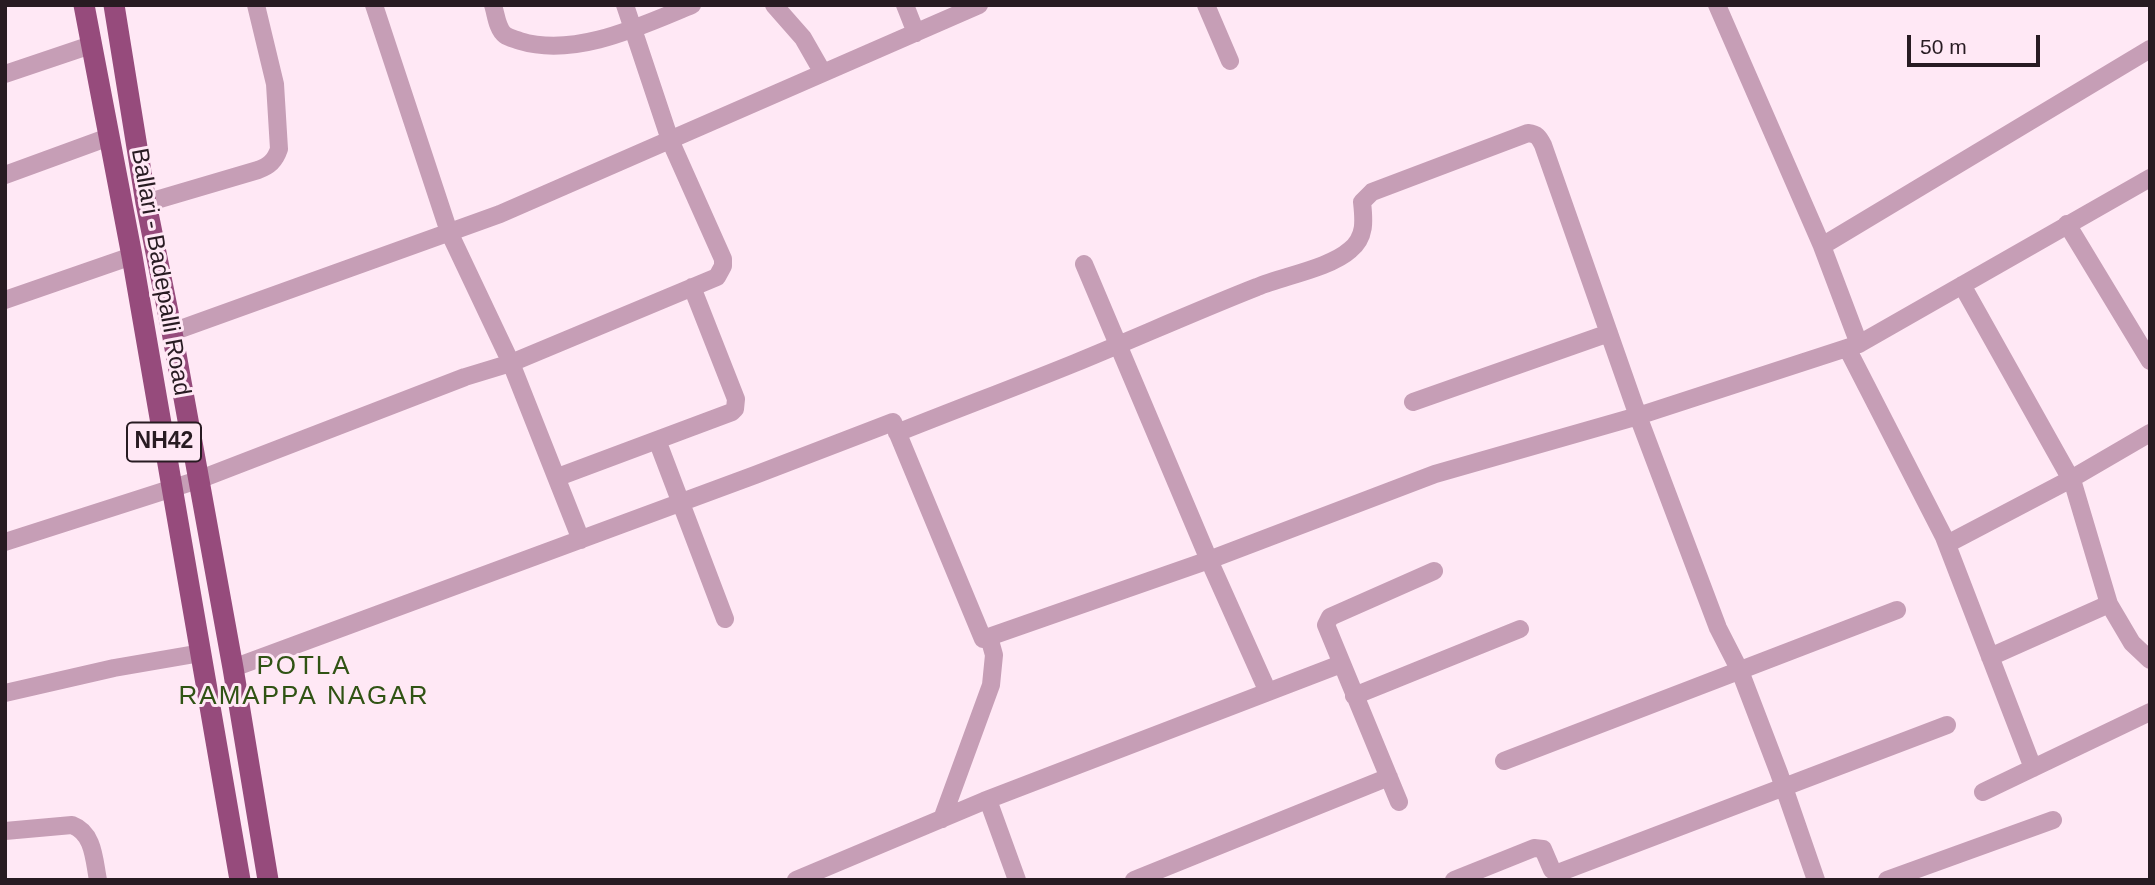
<!DOCTYPE html>
<html>
<head>
<meta charset="utf-8">
<style>
	body { margin:0 }
	#map { position:relative; width:2155px; height:885px; overflow:hidden; background:#ffe8f5; font-family:Arial,sans-serif }
	canvas { display:block }
	.frame { position:absolute; inset:0; border:7px solid #281b22; pointer-events:none }
	.scale { position:absolute; left:1907px; top:35px; width:133px; height:32px; box-sizing:border-box; border:4px solid #281b22; border-top:0; padding-left:9px; font-size:21px; line-height:24px; white-space:nowrap; color:#281b22; -webkit-text-stroke:5px #ffe8f5; paint-order:stroke }
</style>
</head>
<body>
<div id="map">
<canvas width="2155" height="885"></canvas>
<div class="frame"></div>
<div class="scale">50 m</div>
</div>
<script>
const c = document.querySelector('canvas').getContext('2d');
c.lineJoin = 'round';
function trace(path, color, width, dash) {
  c.strokeStyle = color;
  c.lineWidth = width;
  c.lineCap = dash ? 'butt' : 'round';
  c.setLineDash(dash || []);
  c.stroke(path);
}
function write(font, color, halo, rows, align = 'center') {
  c.font = font + ' Arial,sans-serif';
  c.lineWidth = 6;
  c.setLineDash([]);
  c.textBaseline = 'middle';
  c.strokeStyle = halo;
  c.fillStyle = color;
  for (const [text, x, y, turn = 0] of rows) {
    c.save();
    c.translate(x, y);
    c.rotate((+turn || 0) * Math.PI / 180);
    c.textAlign = isNaN(turn) ? turn : align;
    if (halo) c.strokeText(text, 0, 0);
    c.fillText(text, 0, 0);
    c.restore();
  }
}
trace(new Path2D(`
	M374,5L449,232L511,363L581,540
	M493,5C496,14 497,29 505,35C509,38 515,39 520,41C575,58 641,26 692,5
	M774,5L803,38L823,73
	M905,5L916,33
	M1206,5L1230,61
	M1717,5L1822,246L2150,49
	M5,74L91,45
	M5,175L109,137
	M146,203L258,170C269,166 275,161 279,149L275,84L256,5
	M2067,224L2150,361
	M1822,246L1859,344
	M1084,264L1209,560L1268,692
	M1962,285L2073,483L2109,604L2132,643L2150,660
	M5,300L132,256
	M172,332L500,214L979,5
	M1847,348L1944,537L1947,541L1951,542L2071,479L2150,433
	M1413,402L1609,333
	M897,433C957,409 1016,387 1075,363C1136,338 1196,311 1257,287C1283,276 1330,268 1350,250C1366,237 1364,220 1362,202L1372,192L1528,133C1537,134 1539,137 1543,145L1638,416L1718,628L1740,671L1779,773L1816,880
	M657,440L725,619
	M558,477L732,412L735,409L736,399L692,287
	M1944,537L2033,768
	M5,542L198,480L465,377L511,363L717,277L723,266V259L670,140L625,5
	M1990,657L2109,604
	M233,668L755,475L893,422L983,639L1209,560L1435,474L1638,416L1859,344L2150,178
	M5,693L114,668L201,653
	M1354,696L1520,629
	M1504,761L1897,610
	M1983,792L2150,712
	M988,800L1017,880
	M1399,802L1326,625L1330,617L1434,571
	M942,819L991,685L994,655L989,637
	M5,831L72,825C94,833 94,860 98,880
	M796,880L984,801L1341,664
	M1134,880L1389,777
	M1454,880L1534,848L1543,849L1552,870L1558,873L1947,725
	M1887,880L2053,820`), '#c69eb6', 18);
trace(new Path2D(`
	M84,5L132,256L240,880
	M114,5L146,203L172,332L233,668L268,880`), '#964b7c', 21);
for (const [x, y, w] of [
	[164,442,74]
]) {
  const box = new Path2D();
  box.roundRect(x - w / 2, y - 19.5, w, 39, 5);
  c.fillStyle = '#ffe8f5';
  c.fill(box);
  trace(box, '#281b22', 2);
}
write('bold 23px', '#281b22', null, [
	["NH42",164,442]
]);
write('24px', '#281b22', '#ffe8f5', [
	["Ballari - Badepalli Road",160,272,80]
]);
c.letterSpacing = '2px';
write('26px', '#305314', '#ffe8f5', [
	["POTLA",304,667],
	["RAMAPPA NAGAR",304,697]
]);
c.letterSpacing = '0px';
</script>
</body>
</html>
